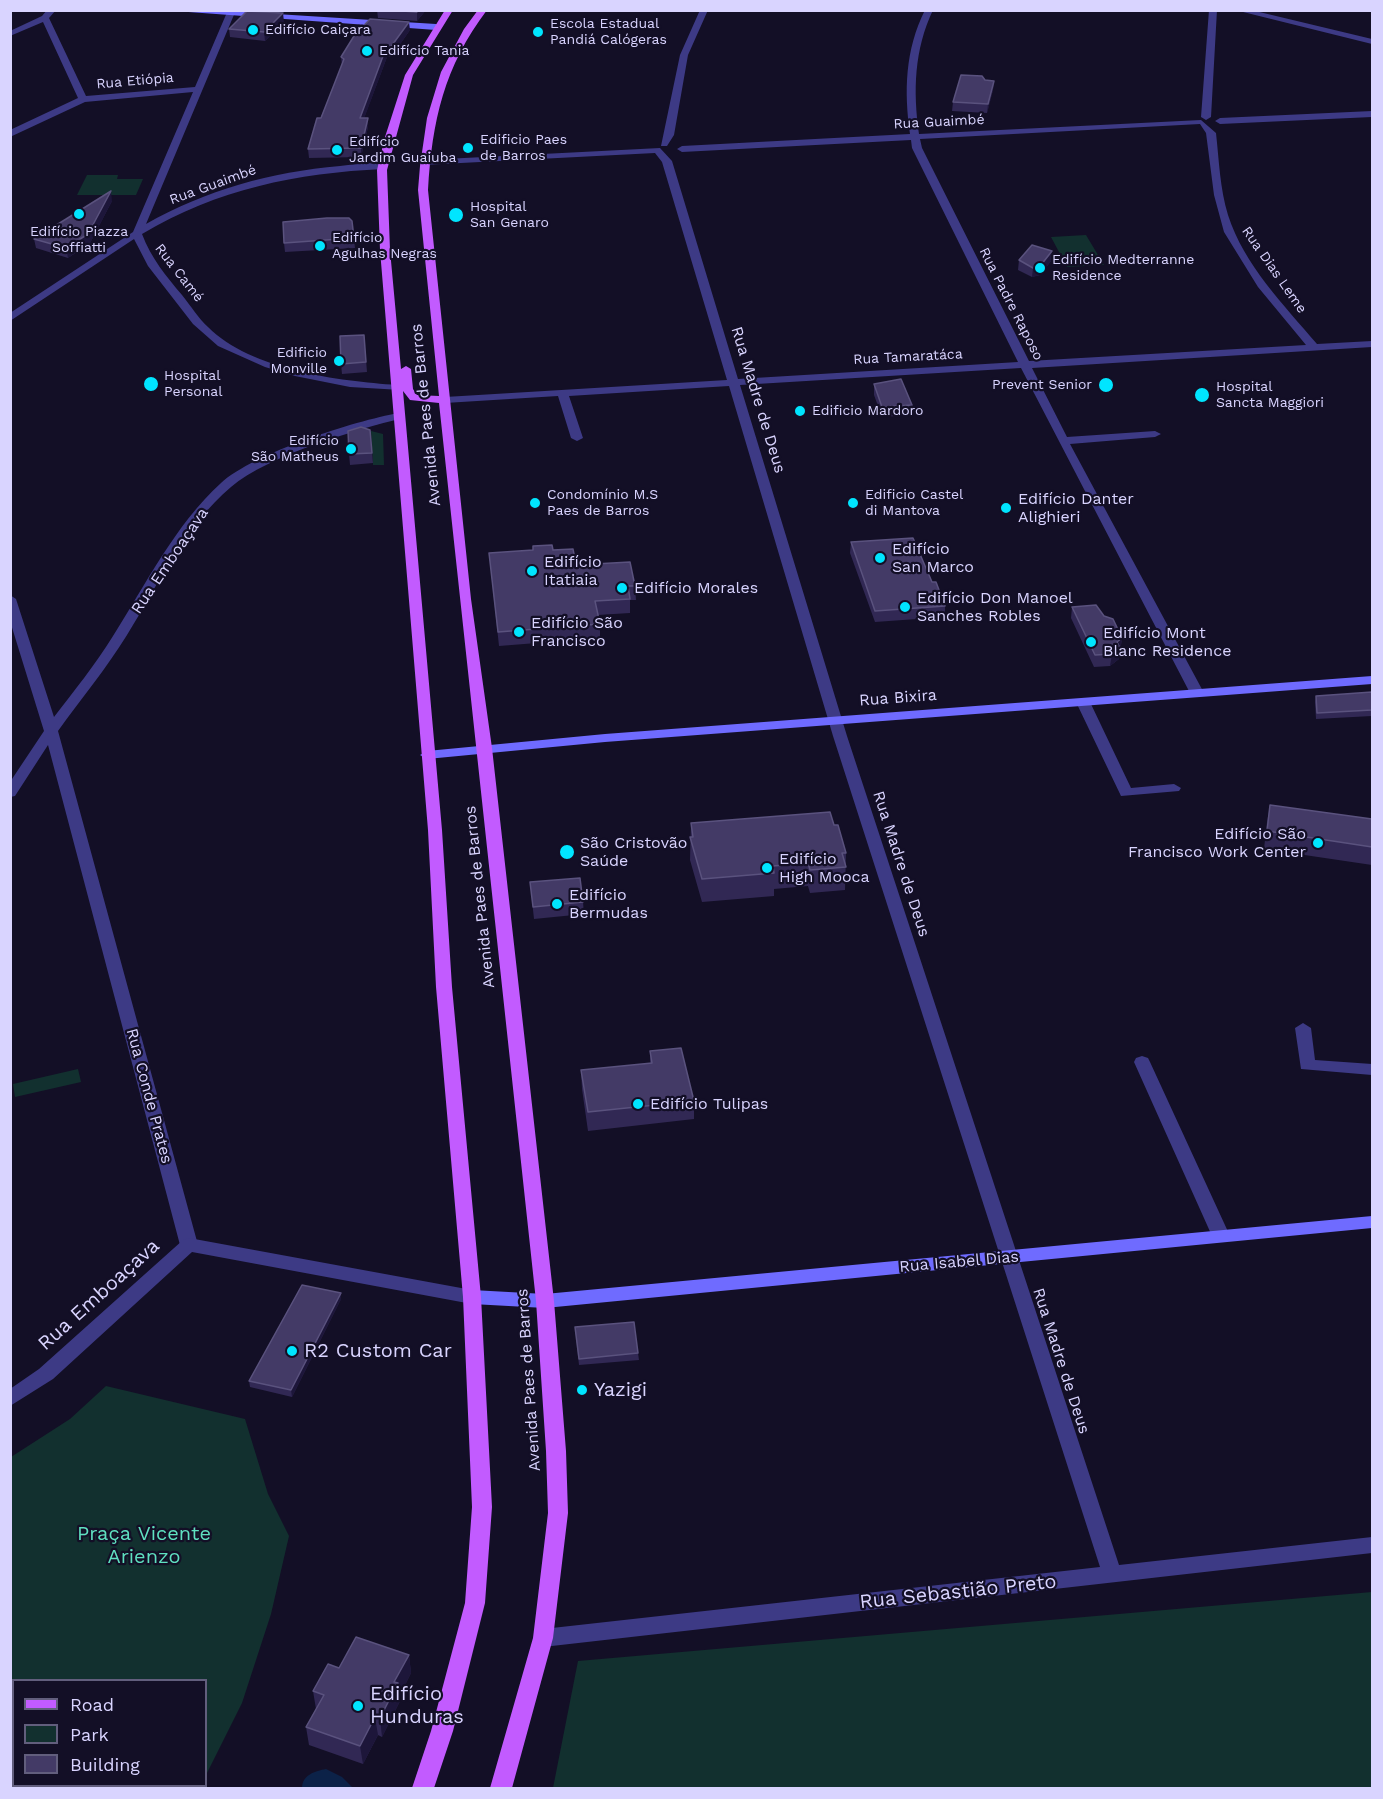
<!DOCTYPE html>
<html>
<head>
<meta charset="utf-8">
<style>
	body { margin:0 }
	#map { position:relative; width:1383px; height:1799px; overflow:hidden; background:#130f26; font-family:"Work Sans",sans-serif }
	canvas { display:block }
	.frame { position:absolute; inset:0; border:12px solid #d9d4ff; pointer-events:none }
	.legend { position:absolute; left:12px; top:1679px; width:195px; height:108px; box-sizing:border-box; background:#130f26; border:2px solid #625e7d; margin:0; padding:8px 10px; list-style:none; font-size:18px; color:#d9d4ff }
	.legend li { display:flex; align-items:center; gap:12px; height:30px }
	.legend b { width:30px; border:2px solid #625e7d }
</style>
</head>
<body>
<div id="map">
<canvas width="1383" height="1799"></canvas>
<div class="frame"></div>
<ul class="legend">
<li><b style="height:8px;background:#c25bff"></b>Road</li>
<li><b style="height:16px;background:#12302f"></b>Park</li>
<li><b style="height:16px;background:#433a66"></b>Building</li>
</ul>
</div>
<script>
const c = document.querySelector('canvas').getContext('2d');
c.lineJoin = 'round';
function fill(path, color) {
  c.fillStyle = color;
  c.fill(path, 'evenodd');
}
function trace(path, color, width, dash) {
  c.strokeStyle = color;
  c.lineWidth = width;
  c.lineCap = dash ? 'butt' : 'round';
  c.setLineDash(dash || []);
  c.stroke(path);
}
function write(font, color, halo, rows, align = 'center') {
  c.font = font + ' "Work Sans",sans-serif';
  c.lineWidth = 4.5;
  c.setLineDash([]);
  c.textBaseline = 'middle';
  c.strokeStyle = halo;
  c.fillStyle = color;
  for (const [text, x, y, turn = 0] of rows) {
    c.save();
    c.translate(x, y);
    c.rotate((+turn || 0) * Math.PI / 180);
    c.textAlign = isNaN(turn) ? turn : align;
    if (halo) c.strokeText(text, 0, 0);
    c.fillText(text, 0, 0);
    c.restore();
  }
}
fill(new Path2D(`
	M87,175H118L117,179H143L136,195H77Z
	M1086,235L1104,265L1067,267L1051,237Z
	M371,431L383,434L384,465H373Z
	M78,1069L81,1082L15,1097L13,1084Z
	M106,1386L245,1419L268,1494L289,1536L271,1614L242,1703L206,1775V1680H14V1786H200L198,1788H11V1457L70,1419Z
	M1372,1592V1788H553L578,1661Z`), '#12302f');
fill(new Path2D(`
	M326,1769L342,1777L353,1788H302C302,1775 315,1771 326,1769Z`), '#0c2248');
fill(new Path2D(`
	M47,10H56L49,18L86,96L195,87L228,10H236L146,224C206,190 271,172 340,166C355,164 372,162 386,164V168L383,169C297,173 217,189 142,234C151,258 166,276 182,295C191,306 198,318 208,327C251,370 339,381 397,385L403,388L401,390L350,387L295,376L265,367L218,346L193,324L148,266L134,239L10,321V313L133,232L193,92L85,102L10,137V130L78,98L43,22L10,36V31L42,16Z
	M700,10H708L688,55L674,135L667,146H661L680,55Z
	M925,10H933C914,50 913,91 919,134L1201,120L1216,133C1219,160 1220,189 1228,215C1244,265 1284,305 1317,344L1372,341V347L1032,368L1067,437L1155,431L1161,434L1155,437L1070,444L1204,693L1197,697L1190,693L1021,368L740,385L847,736L1119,1565L1372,1537V1553L543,1647L536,1644L533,1638L536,1632L543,1629L1100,1567L833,736L729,386L569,396L583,438L577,441L571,438L558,396L445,403L439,400L445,397L727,380L662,162L655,153L422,165L420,163L425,160L660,148L672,161L738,379L1018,362L912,148L911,140L682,152L677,149L682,146L910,134C904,91 905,50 925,10ZM1200,124L1206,133L1214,195L1224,232L1258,287L1306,345L1029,361L922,148L920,139Z
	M1209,10H1217L1211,117L1206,120L1201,117Z
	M1235,10H1251L1372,39V44Z
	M1372,111V117L1220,124L1215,121L1220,118Z
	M399,413L403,414V418C355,430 269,455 231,487C185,526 158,585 127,635C106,669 81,699 58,731L198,1245L195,1250L189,1252L183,1250L180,1245L48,745L15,796L10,797V782L44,731L10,621V595L16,599L54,717C74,691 95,665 113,636C146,584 175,525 221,483C254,453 354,421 399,413Z
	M1083,698L1090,702L1131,788L1174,784L1181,788L1179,791L1121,796L1076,702Z
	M1303,1023L1311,1028L1315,1060L1372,1064V1075L1301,1069L1295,1028Z
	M1142,1056L1148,1058L1150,1062L1230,1236L1227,1241L1221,1242L1215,1241L1212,1236L1134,1062L1136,1058Z`), '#3d3a85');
fill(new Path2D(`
	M189,1238L472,1290L478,1292L481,1297L478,1302L472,1304L192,1252L53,1379L10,1406V1389L39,1369L183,1240Z`), '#3d3a85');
fill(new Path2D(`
	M161,10H212L436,24L440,27L436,30Z
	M1372,676V684L605,742L427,759L420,755L427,751L605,734Z
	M1372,1216V1228L545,1308L472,1304L466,1302L463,1297L466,1292L472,1290L545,1294Z`), '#6f6bff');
fill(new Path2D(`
	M445,10H453L413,75L387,170L390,250L401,369L406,366L411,369L413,389L417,395L439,396L418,190L420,166L427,118L441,72L464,29L478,10H487C444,67 432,121 428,190L471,599L492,748L554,1301L566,1451L568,1513L553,1638L512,1788H490L533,1638L548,1513L546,1451L536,1301L439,403L410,400L403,391L442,830L452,987L481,1297L492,1507L485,1603L453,1731L434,1788H412L431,1731L465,1603L472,1507L463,1297L436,987L428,830L380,250L377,170L385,137L405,75Z`), '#c25bff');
fill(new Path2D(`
	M377,10H426L417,21L378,18Z
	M284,22L265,41L230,37L229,29Z
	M410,30L391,57H387L364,118H368V127L361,157L309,158L308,149L342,65L341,57Z
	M985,80L994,81L993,90L987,113L952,111L953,102Z
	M112,201L90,243L68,258L36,248L34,239Z
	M352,221L355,248L285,252L284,243Z
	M1019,260L1051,261L1040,275L1032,277L1018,270Z
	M364,335L367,372L342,374L341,364Z
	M874,384L912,405L911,415L882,417L874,395Z
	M370,430L373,463L350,465L349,454Z
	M851,542L932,582L945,606V617L875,622L850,553Z
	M553,550L576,565L635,586L636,600H630V613L598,615L600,624V638L499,646L489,553Z
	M1072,607L1122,638L1119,659L1110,666L1094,667L1071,618Z
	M1372,692V716L1316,719L1315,702L1316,696Z
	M1270,805L1372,819V865L1264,849L1267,822Z
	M691,823L834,825L846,853L845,890L810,893L808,886L774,889V896L702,902L690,860Z
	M530,882L583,902L584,914L534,919Z
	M650,1051L694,1101V1119L588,1131L582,1089L581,1070L650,1064Z
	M341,1299L292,1397L250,1387L249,1381Z
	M575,1327L638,1353L639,1360L579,1365Z
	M409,1655L411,1673L400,1695V1701L382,1737L378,1735L363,1764L309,1745L306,1727L316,1709L313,1691L339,1668Z`), '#312854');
fill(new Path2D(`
	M418,10H426L417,21V12Z
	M283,13L284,22L265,41L264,32Z
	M409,22L410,30L391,57L390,48Z
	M386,48L387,57L361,127L360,118Z
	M994,81L993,90L987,113L988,104Z
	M368,118V127L361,157V148Z
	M111,191L112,201L90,243L68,258L66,248Z
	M1052,251L1051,261L1040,275L1032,277L1033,268Z
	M1122,638L1119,659L1110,666L1112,654L1117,642Z
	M341,1293V1299L292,1397L291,1390Z
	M409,1655L411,1673L400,1695V1701L382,1737L380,1718L394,1682Z
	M375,1717L378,1735L363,1764L360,1746Z`), '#1d163a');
const building = new Path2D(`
	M387,10H418L417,12Z
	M247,11L283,13L264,32L229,29Z
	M370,19L409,22L390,48H386L360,118H368L361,148L308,149L317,118H321L344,59L341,57L354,36Z
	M961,75L982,76L985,80L994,81L988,104L953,102Z
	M111,191L88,234L66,248L34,239Z
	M327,218H349L352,221L354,238L284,243L283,222Z
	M1032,245L1052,251L1041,265L1033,268L1019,260Z
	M364,335L366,362L341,364L340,336Z
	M901,379L912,405L882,407L874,384Z
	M361,427L370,430L372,453L349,454L348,431Z
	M913,538L932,582H936L945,606L875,611L851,542Z
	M552,545L553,550L573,549L576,565L630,562L635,586H628L630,599L595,601L600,624L498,632L489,553L533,550V546Z
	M1096,605L1104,616L1113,619L1122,638L1117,642L1120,648L1112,654L1095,655L1072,607Z
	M1372,692V710L1317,713L1316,696Z
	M1270,805L1372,819V847L1267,831Z
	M830,812L834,825H838L846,853H842L846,867L810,870L808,863L773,866L774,873L702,879L690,837H693L691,823Z
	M580,878L583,902L533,907L530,882Z
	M681,1048L694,1101L588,1112L581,1070L652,1063L650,1051Z
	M302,1285L341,1293L291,1390L249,1381Z
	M634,1322L638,1353L579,1359L575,1327Z
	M356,1637L409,1655L394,1682L398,1683L380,1718L375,1717L360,1746L306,1727L324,1695L313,1691L328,1664L339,1668Z`);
fill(building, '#433a66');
trace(building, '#5a527e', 1.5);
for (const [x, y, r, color] of [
	[253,30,6,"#00e5ff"],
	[538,32,6,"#00e5ff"],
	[367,51,6,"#00e5ff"],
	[468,148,6,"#00e5ff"],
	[337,150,6,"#00e5ff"],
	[79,214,6,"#00e5ff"],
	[456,215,8,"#00e5ff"],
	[320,246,6,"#00e5ff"],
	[1040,268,6,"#00e5ff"],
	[339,361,6,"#00e5ff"],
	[151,384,8,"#00e5ff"],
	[1106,385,8,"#00e5ff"],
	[1202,395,8,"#00e5ff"],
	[800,411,6,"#00e5ff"],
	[351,449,6,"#00e5ff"],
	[535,503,6,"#00e5ff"],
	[853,503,6,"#00e5ff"],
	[1006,508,6,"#00e5ff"],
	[880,558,6,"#00e5ff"],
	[532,571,6,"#00e5ff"],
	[622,588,6,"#00e5ff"],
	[905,607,6,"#00e5ff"],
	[519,632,6,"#00e5ff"],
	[1091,642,6,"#00e5ff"],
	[1318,843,6,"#00e5ff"],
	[567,852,8,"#00e5ff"],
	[767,868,6,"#00e5ff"],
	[557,904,6,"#00e5ff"],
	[638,1104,6,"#00e5ff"],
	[292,1351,6,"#00e5ff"],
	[582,1390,6,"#00e5ff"],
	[358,1706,6,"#00e5ff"]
]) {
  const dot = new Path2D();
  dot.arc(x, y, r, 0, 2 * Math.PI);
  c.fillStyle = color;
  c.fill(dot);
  trace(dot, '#130f26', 2);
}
write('14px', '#d9d4ff', '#130f26', [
	["Escola Estadual",550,24],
	["Pandiá Calógeras",550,40],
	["Edifício Caiçara",265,30],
	["Edifício Tania",379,51],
	["Edificio Paes",480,140],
	["de Barros",480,156],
	["Edifício",349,142],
	["Jardim Guaiuba",349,158],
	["Hospital",470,207],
	["San Genaro",470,223],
	["Edifício Piazza",79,232,"center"],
	["Soffiatti",79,248,"center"],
	["Edifício",332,238],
	["Agulhas Negras",332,254],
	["Edifício Medterranne",1052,260],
	["Residence",1052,276],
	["Edificio",327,353,"right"],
	["Monville",327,369,"right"],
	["Hospital",164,376],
	["Personal",164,392],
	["Prevent Senior",1092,385,"right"],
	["Hospital",1216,387],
	["Sancta Maggiori",1216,403],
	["Edificio Mardoro",812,411],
	["Edifício",339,441,"right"],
	["São Matheus",339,457,"right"],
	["Condomínio M.S",547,495],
	["Paes de Barros",547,511],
	["Edificio Castel",865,495],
	["di Mantova",865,511]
], 'left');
write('14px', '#d9d4ff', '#130f26', [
	["Rua Etiópia",135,81,-5],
	["Rua Guaimbé",939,122,-3],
	["Rua Guaimbé",213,185,-20],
	["Rua Dias Leme",1274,270,55],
	["Rua Camé",179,273,52],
	["Rua Padre Raposo",1011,304,63],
	["Rua Tamaratáca",908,357,-3]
]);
write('16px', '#d9d4ff', '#130f26', [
	["Rua Madre de Deus",758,400,73],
	["Avenida Paes de Barros",426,415,-96],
	["Rua Emboaçava",170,561,-56],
	["Rua Bixira",898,698,-4],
	["Rua Madre de Deus",901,864,72],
	["Avenida Paes de Barros",480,897,-96],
	["Rua Conde Prates",149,1096,75],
	["Rua Isabel Dias",959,1262,-5],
	["Rua Madre de Deus",1061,1361,72],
	["Avenida Paes de Barros",529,1380,-94]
]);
write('16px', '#d9d4ff', '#130f26', [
	["Edifício Danter",1018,499],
	["Alighieri",1018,517],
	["Edifício",892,549],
	["San Marco",892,567],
	["Edifício",544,562],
	["Itatiaia",544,580],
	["Edifício Morales",634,588],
	["Edifício Don Manoel",917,598],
	["Sanches Robles",917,616],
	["Edifício São",531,623],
	["Francisco",531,641],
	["Edifício Mont",1103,633],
	["Blanc Residence",1103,651],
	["Edifício São",1306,834,"right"],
	["Francisco Work Center",1306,852,"right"],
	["São Cristovão",580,843],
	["Saúde",580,861],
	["Edifício",779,859],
	["High Mooca",779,877],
	["Edifício",569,895],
	["Bermudas",569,913],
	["Edifício Tulipas",650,1104]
], 'left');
write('20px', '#d9d4ff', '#130f26', [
	["Rua Emboaçava",99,1295,-42],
	["Rua Sebastião Preto",958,1592,-6]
]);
write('20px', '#d9d4ff', '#130f26', [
	["R2 Custom Car",304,1351],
	["Yazigi",594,1390],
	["Edifício",370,1694],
	["Hunduras",370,1717]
], 'left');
write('20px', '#5fe0c0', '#130f26', [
	["Praça Vicente",144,1534],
	["Arienzo",144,1557]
]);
</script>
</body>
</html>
